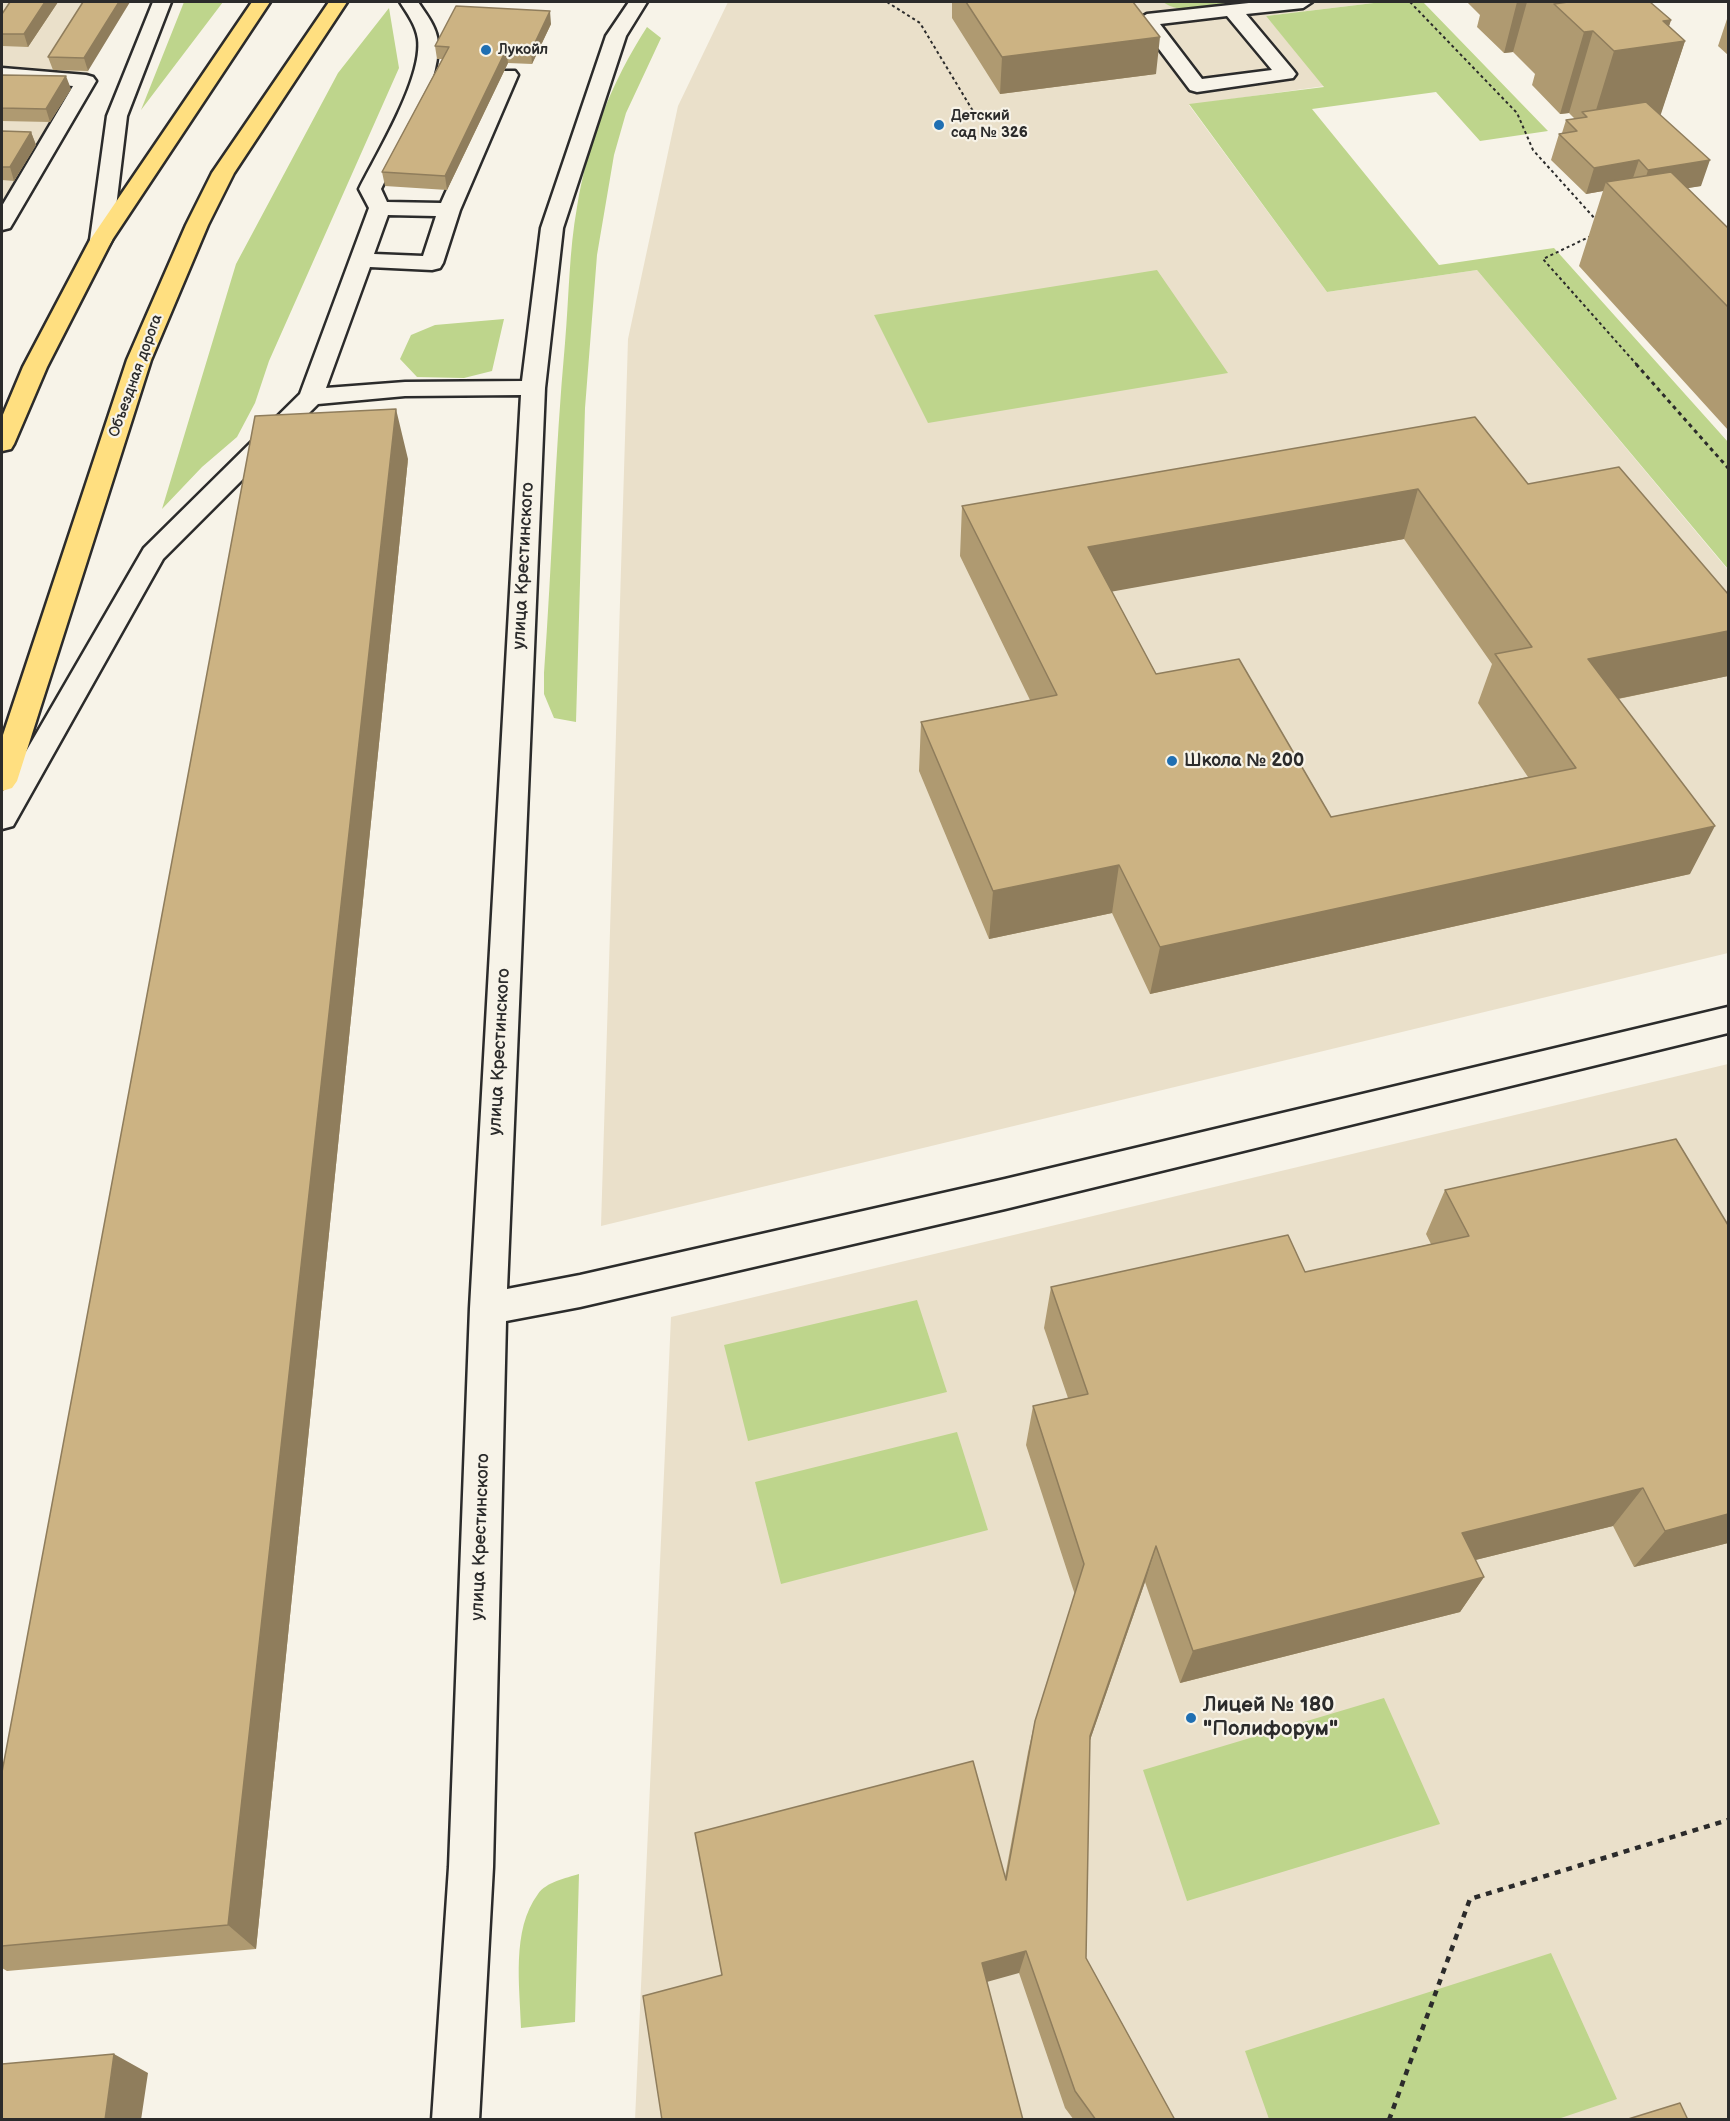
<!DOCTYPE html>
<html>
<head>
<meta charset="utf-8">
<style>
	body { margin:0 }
	#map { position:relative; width:1730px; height:2121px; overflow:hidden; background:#f7f3e8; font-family:"Balsamiq Sans",sans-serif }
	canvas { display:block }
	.frame { position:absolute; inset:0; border:3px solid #2b2b2b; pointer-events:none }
</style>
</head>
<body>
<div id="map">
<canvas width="1730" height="2121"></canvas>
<div class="frame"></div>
</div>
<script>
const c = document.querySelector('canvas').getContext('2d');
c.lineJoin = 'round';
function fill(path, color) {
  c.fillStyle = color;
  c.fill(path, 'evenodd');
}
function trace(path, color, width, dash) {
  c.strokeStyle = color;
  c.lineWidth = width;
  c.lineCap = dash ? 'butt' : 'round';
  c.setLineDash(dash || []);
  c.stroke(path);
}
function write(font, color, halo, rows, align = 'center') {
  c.font = font + ' "Balsamiq Sans",sans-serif';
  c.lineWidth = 4.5;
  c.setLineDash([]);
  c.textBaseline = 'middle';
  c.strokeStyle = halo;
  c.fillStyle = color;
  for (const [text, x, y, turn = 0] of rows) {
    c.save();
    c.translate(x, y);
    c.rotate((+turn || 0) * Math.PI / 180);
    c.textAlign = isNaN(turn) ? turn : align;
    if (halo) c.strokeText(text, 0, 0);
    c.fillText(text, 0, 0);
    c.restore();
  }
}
fill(new Path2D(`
	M2,2H130L88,70L93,81L2,236Z
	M728,2H1382L1266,16L1325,86L1189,105L1327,292L1477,270L1728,570V953L601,1226L628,339L678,106Z
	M1728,1064V2119L635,2120L671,1317Z`), '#eae0ca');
fill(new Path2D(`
	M184,2H223L141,110Z
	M1163,2H1250C1225,5 1185,18 1163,2Z
	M1382,2H1423L1548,131L1480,141L1436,92L1312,109L1439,265L1554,248L1728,442V569L1477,270L1327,292L1189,104L1324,87L1266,16Z
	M389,8L399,68L269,361L255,403L237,437L202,467L162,509L236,264L338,73Z
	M647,27L661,38L626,113L614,155L597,255L585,408L576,722L554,718L544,694V673C552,563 555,453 565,343C569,298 569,251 577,207C587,144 612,81 647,27Z
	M1157,270L1228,373L928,423L874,315Z
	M504,319L492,371L464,378L417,377L400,359L411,335L435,325Z
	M917,1300L947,1392L748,1441L724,1345Z
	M957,1432L988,1530L781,1584L755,1482Z
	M1384,1698L1440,1824L1187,1901L1143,1770Z
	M579,1874L575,2022L521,2028C520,1987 511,1930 538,1894C546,1882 566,1878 579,1874Z
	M1551,1953L1617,2099L1558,2119H1269L1245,2051Z`), '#bed58c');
const minor = new Path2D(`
	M153,2H171L127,116L112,240L109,245H93L90,240L107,116Z
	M400,2H418C426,14 437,27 438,43C439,89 401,148 381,189L387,202L441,203L498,75L501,71H515L518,75L460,210L443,263L440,268L432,270L370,267L326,388L405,382L522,381L541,228L606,36L629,2H647L626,36L563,228L545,388L507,1289L580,1275L1005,1179L1728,1007V1033L1005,1209L580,1307L506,1321L493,1867L479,2120H432L449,1867L470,1308L521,395L405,396L318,404L163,559L13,826L2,829V793L144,548L300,394L369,208L359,189C377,153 423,78 418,39C416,25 407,13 400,2ZM388,215L436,216L423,256L374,254Z
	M1258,2H1312L1303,8L1246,14L1293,70L1296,74L1293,78L1197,92L1190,90L1137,20L1147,14ZM1227,16L1272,70L1202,79L1160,24Z
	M2,68L86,75L93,77L96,81L13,223L10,228L2,230V206L73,86L2,80Z`);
const major = new Path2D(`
	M252,2H270L112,240L47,367L14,444L11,449L2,451V417L23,367L90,240Z
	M329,2H347L234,173L208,225L151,360L17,781L12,788L2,791V738L127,360L186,225L212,173Z`);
trace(minor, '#2b2b2b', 5);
trace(major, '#2b2b2b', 5);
trace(new Path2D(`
	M887,2L920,23L979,121
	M1410,2L1517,113L1533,150L1597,221
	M1591,236L1543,259L1638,366`), '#2b2b2b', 2, [3, 3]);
trace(new Path2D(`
	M1636,364L1728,468`), '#2b2b2b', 3, [4, 4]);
trace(new Path2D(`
	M1389,2120L1470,1899L1728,1820`), '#2b2b2b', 4.5, [6, 6]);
fill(minor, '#f7f3e8');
fill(major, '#ffdf80');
fill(new Path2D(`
	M10,2H58L28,47L2,46V14Z
	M83,2L88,71L53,70L48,57Z
	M952,2H1133L1156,74L1000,94L952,18Z
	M1467,2H1650L1671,20L1669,26L1685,41L1660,115L1701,186L1687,188L1728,228V430L1579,266L1603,191L1586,194L1551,160L1559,134L1562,133L1566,120L1575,119L1569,113L1560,114L1532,85L1535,74L1513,52L1504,53L1477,27L1480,15Z
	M1728,16V55L1718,46Z
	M551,24L532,64L508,63L447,190L385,186L382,172L442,59H437L435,46Z
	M2,75L71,89L50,122L2,121Z
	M2,131L31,132L36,145L14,181L2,180Z
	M408,459L256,1949L7,1971L2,1968V1772Z
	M1528,484L1728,594V676L1618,699L1690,874L1150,994L1112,913L989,939L919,771L921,722L1030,700L960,556L962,506ZM1404,539L1492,664L1478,703L1528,777L1331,817L1156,674L1111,591Z
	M1445,1190L1728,1543L1634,1567L1613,1526L1475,1560L1484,1577L1460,1612L1180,1683L1145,1582L1090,1740L1086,1958L1175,2120H1074L1065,2108L1019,1973L722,1975L1005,1877L1028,1752L1035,1721L1075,1595L1026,1445L1033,1406L1068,1398L1044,1328L1051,1287L1305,1272L1431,1244L1426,1234Z`), '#af9a71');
fill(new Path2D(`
	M45,2H58L28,47L24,34Z
	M119,2H130L88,71L84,58Z
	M1517,2H1527L1513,52L1504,53Z
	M550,11L551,24L532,64L531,51Z
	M1671,20L1663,44L1685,41L1658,123L1589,133L1614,51L1663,21Z
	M1593,31L1569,113L1560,114L1584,32Z
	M1160,37L1156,74L1000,94L1002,57Z
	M506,50L508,63L447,190L445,176Z
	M66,76L71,89L50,122L46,109Z
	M31,132L36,145L14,181L10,167Z
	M1639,160L1630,187L1606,182L1603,191L1586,194L1594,168Z
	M1710,160L1701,186L1640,196L1648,170Z
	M396,409L408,459L256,1949L228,1925Z
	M1418,489L1404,539L1082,597L1088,547Z
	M1728,631V676L1568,709L1588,659Z
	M1715,826L1690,874L1150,994L1160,947Z
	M1119,865L1112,913L989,939L993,891Z
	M1643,1488L1613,1526L1439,1569L1462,1533Z
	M1728,1514V1543L1634,1567L1665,1531Z
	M1156,1546L1145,1582L1081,1766L1090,1736Z
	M1484,1577L1460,1612L1180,1683L1193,1651Z
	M1026,1951L1019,1973L976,1985L982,1963Z
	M114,2054L148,2073L141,2120H105Z`), '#8f7d5c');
const building = new Path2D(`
	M10,2H45L24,34H2V14Z
	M83,2H119L84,58L48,57Z
	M966,2H1133L1160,37L1002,57Z
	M1567,2H1650L1671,20L1663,21L1685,41L1614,51L1593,31L1584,32L1554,4L1568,2Z
	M456,6L550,11L531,51L506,50L445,176L382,172L449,47L435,46Z
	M2,75L66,76L46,109L2,108Z
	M1646,102L1710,160L1648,170L1639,160L1594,168L1559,134L1577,131L1566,120L1587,117L1582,112Z
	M2,131L31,132L10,167H2Z
	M1671,172L1728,228V307L1606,182Z
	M396,409L228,1925L2,1946V1772L255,416Z
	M1475,417L1528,484L1619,467L1728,594V631L1588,659L1715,826L1160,947L1119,865L993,891L921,722L1057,695L962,506ZM1418,489L1532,647L1495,654L1576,768L1331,817L1239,659L1156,674L1088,547Z
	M1676,1139L1728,1225V1514L1665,1531L1643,1488L1462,1533L1484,1577L1193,1651L1156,1546L1090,1736L1086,1958L1175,2120H1096L1075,2091L1026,1951L982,1963L1023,2120H662L643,1996L722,1975L695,1833L973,1761L1006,1880L1035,1721L1084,1564L1033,1406L1088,1394L1051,1287L1288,1235L1305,1272L1469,1236L1445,1190Z
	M114,2054L105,2120H2V2064Z
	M1680,2103L1688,2120H1625Z`);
fill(building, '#ccb383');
trace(building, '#8f7d5c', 1.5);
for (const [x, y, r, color] of [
	[486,50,6,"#1f6fb2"],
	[939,125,6,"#1f6fb2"],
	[1172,761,6,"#1f6fb2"],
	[1191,1718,6,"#1f6fb2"]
]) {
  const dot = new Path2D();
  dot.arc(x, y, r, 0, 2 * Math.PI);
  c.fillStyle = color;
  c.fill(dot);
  trace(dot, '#f7f3e8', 2);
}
write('bold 15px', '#2b2b2b', '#f7f3e8', [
	["Лукойл",498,50],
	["Детский",951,116],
	["сад № 326",951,133]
], 'left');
write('15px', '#2b2b2b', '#f7f3e8', [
	["Объездная дорога",136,376,-70]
]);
write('18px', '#2b2b2b', '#f7f3e8', [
	["улица Крестинского",524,566,-87],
	["улица Крестинского",500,1052,-87],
	["улица Крестинского",481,1537,-88]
]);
write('bold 18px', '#2b2b2b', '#f7f3e8', [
	["Школа № 200",1184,761]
], 'left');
write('bold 21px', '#2b2b2b', '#f7f3e8', [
	["Лицей № 180",1203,1706],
	["\"Полифорум\"",1203,1730]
], 'left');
</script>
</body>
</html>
